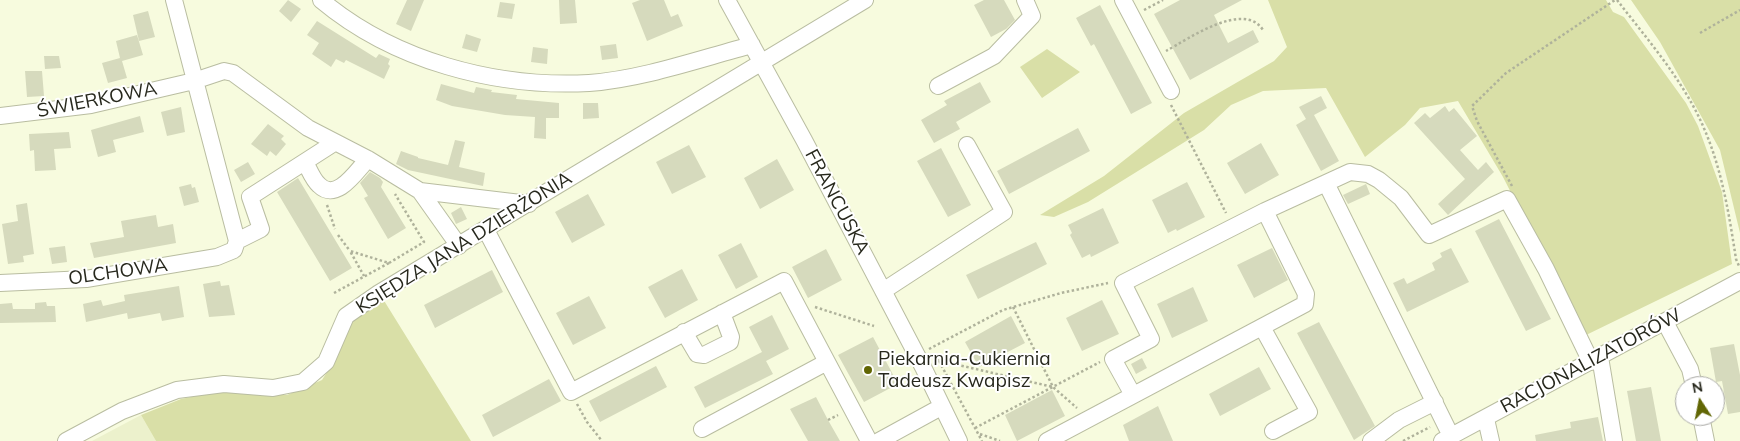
<!DOCTYPE html>
<html>
<head>
<meta charset="utf-8">
<style>
	body { margin:0 }
	#map { position:relative; width:1740px; height:441px; overflow:hidden; background:#f7fbde; font-family:Mulish,sans-serif }
	canvas { display:block }
	.north { position:absolute; left:1675px; top:376px; width:50px; height:50px; box-sizing:border-box; background:#fff; border:1px solid #a9a9a5; border-radius:50%; rotate:349deg; font-size:14px; font-weight:700; line-height:20px; text-align:center; color:#27281d }
	.north::after { content:''; display:block; margin:auto; width:18px; height:22px; background:#616604; clip-path:polygon(50% 0,100% 100%,50% 72%,0 100%) }
</style>
</head>
<body>
<div id="map">
<canvas width="1740" height="441"></canvas>
<div class="north">N</div>
</div>
<script>
const c = document.querySelector('canvas').getContext('2d');
c.lineJoin = 'round';
function fill(path, color) {
  c.fillStyle = color;
  c.fill(path, 'evenodd');
}
function trace(path, color, width, dash) {
  c.strokeStyle = color;
  c.lineWidth = width;
  c.lineCap = dash ? 'butt' : 'round';
  c.setLineDash(dash || []);
  c.stroke(path);
}
function write(font, color, halo, rows, align = 'center') {
  c.font = font + ' Mulish,sans-serif';
  c.lineWidth = 4;
  c.setLineDash([]);
  c.textBaseline = 'middle';
  c.strokeStyle = halo;
  c.fillStyle = color;
  for (const [text, x, y, turn = 0] of rows) {
    c.save();
    c.translate(x, y);
    c.rotate((+turn || 0) * Math.PI / 180);
    c.textAlign = isNaN(turn) ? turn : align;
    if (halo) c.strokeText(text, 0, 0);
    c.fillText(text, 0, 0);
    c.restore();
  }
}
fill(new Path2D(`
	M141,415L156,441H92Z`), '#ecf1cc');
fill(new Path2D(`
	M1268,0H1606L1613,12L1624,17L1686,103L1698,126L1722,192L1732,264L1584,336L1503,177L1458,101L1420,108L1405,125L1365,157L1326,88L1263,91L1231,105L1204,130L1088,202L1054,217L1040,215L1104,176L1184,113L1274,61L1287,47Z
	M1631,0H1740V233L1720,150L1660,42Z
	M1047,49L1080,72L1042,98L1020,67Z
	M383,299L471,441H156L141,415L181,399L221,391L287,395L322,380L338,355L350,321Z`), '#d9dfa7');
fill(new Path2D(`
	M288,0L301,9L291,22L279,11Z
	M407,0H424L411,31L396,24Z
	M559,0H575L577,23L560,24Z
	M640,0H664L671,17L678,14L683,26L647,41L632,3Z
	M984,0H1004L1015,20L1006,29L991,37L974,5Z
	M1180,0H1242L1214,15L1228,43L1253,30L1259,42L1190,80L1154,14Z
	M500,2L515,4L512,19L497,17Z
	M1100,5L1152,103L1131,114L1094,44L1091,46L1076,18Z
	M148,11L155,37L139,41L133,15Z
	M317,21L376,58L379,54L390,59L388,64L390,66L384,79L346,60L344,63L336,59L331,67L312,54L319,43L307,35Z
	M466,34L481,39L477,52L462,48Z
	M137,35L143,55L122,61L127,78L108,83L102,63L120,58L116,41Z
	M616,44L618,58L602,60L600,46Z
	M533,47L548,49L547,64L531,62Z
	M44,56H59L61,68L45,69Z
	M25,71H42L44,96L27,97Z
	M980,82L991,102L956,122L960,129L934,143L921,120L947,105L944,101Z
	M441,84L474,93L476,87L492,90L491,92L517,95L516,99L559,103V118H546V139L534,138L535,117L505,115L452,106L436,100Z
	M1321,96L1327,108L1314,115L1339,161L1321,171L1296,125L1306,119L1299,107Z
	M583,103H598L599,118L583,119Z
	M1445,106L1449,112L1454,108L1477,136L1460,150L1478,170L1486,162L1494,172L1448,215L1438,204L1465,179L1414,123L1425,113L1430,118Z
	M181,107L185,132L167,136L161,112Z
	M140,116L144,132L113,140L116,152L98,157L91,130Z
	M268,124L284,136L281,139L286,144L276,156L270,151L267,156L251,144Z
	M1078,128L1090,151L1009,194L997,171Z
	M69,132L71,148L54,149L56,170L35,171L34,150L30,151L29,134Z
	M455,140L465,142L459,167L485,173L483,186L408,170L396,164L401,151L418,157V158L448,165Z
	M1261,143L1279,175L1245,194L1227,163Z
	M689,145L706,177L672,194L656,162Z
	M941,148L971,205L948,217L917,161Z
	M777,159L794,190L760,209L744,178Z
	M248,162L255,174L241,182L234,170Z
	M370,172L380,178L383,182L381,187L406,228L388,239L364,198L368,196L360,183Z
	M298,178L352,268L330,281L277,192Z
	M1187,182L1205,217L1177,231L1176,229L1168,233L1152,200Z
	M191,184L192,188L195,187L199,202L184,206L179,187Z
	M1366,184L1370,194L1348,204L1343,195Z
	M588,194L605,225L572,243L555,212Z
	M27,203L34,254L23,256L24,262L8,264L2,224L18,221L16,205Z
	M461,207L467,219L456,224L451,213Z
	M1103,208L1119,243L1091,257L1090,254L1082,258L1070,235L1072,233L1068,225Z
	M156,215L158,227L173,224L176,243L94,258L90,243L124,237L121,221Z
	M1499,219L1551,319L1526,331L1475,231Z
	M1036,242L1047,264L978,299L966,275Z
	M741,243L758,277L736,289L718,255Z
	M65,246L67,262L52,264L49,248Z
	M1272,248L1288,280L1254,298L1237,265Z
	M1451,248L1469,282L1407,312L1393,283L1404,278L1407,284L1435,270L1432,263L1442,257L1440,253Z
	M826,249L842,280L808,298L792,267Z
	M682,269L698,300L665,318L648,287Z
	M492,270L503,292L435,328L424,305Z
	M220,281L221,286L229,285L235,315L209,317L203,284Z
	M179,286L184,317L162,321L160,313L128,319L127,313L86,322L83,304L101,300L103,306L125,301L124,295Z
	M1193,287L1208,321L1172,338L1157,304Z
	M589,296L606,328L573,345L556,313Z
	M1102,300L1119,334L1082,351L1066,318Z
	M46,302L47,306H55L56,322L0,323V304L12,303L13,309H35V303Z
	M772,315L789,349L766,361L773,374L705,408L694,387L762,352L749,327Z
	M1011,316L1025,343L979,367L965,342Z
	M1319,322L1375,426L1354,440L1297,333Z
	M873,337L898,384L864,402L838,355Z
	M1734,344L1740,375V412L1728,414L1722,381L1716,382L1710,348Z
	M1142,358L1147,368L1136,374L1131,364Z
	M656,366L667,387L600,422L589,401Z
	M1259,367L1271,389L1220,416L1209,394Z
	M549,379L561,401L493,437L482,415Z
	M1651,387L1661,441H1636L1627,391Z
	M1052,390L1065,416L1017,441L1005,415Z
	M816,397L828,420L840,441H808L790,409Z
	M1158,406L1173,441H1129L1123,425Z
	M1598,417L1603,441H1536L1535,435L1571,428L1570,422Z`), '#d6dabd');
const minor = new Path2D(`
	M321,0C394,61 495,88 589,83C643,79 699,59 752,45
	M727,0L804,140L923,367L959,441
	M1123,0L1171,91
	M938,86L994,56L1032,16L1025,0
	M0,116L91,105L194,81L224,71L233,73L308,128L368,159L420,191L459,246
	M305,162C309,169 313,180 319,185C337,203 357,170 368,159
	M1326,183L1451,436
	M420,191L529,204
	M486,230L571,392L784,281L869,441
	M237,241L261,229L250,197L334,143
	M0,283L86,279L217,257L234,250L237,241L174,0
	M883,291L1004,212L967,145
	M1665,322L1690,369L1694,386
	M1262,327L1309,412L1273,431
	M684,332L697,354L704,355L730,342L731,337L722,313
	M1600,357L1614,441
	M1133,395L1113,359L1151,339L1123,283L1265,211L1350,172L1368,174L1379,180L1401,198L1429,235L1507,199L1546,269L1591,362
	M1701,416L1706,441
	M1486,419L1491,441
	M702,429L827,362
	M66,441L122,411L177,390L224,384L273,388L303,382L326,362L346,316L379,293L865,0
	M879,441L941,407
	M1047,441L1305,304L1306,294L1265,211
	M1371,441L1399,420L1435,402
	M1442,441L1740,281`);
trace(minor, '#b9bda1', 18);
trace(new Path2D(`
	M1617,0C1647,39 1683,80 1703,126C1722,169 1729,214 1736,259L1739,266
	M1144,10L1163,0
	M1700,33L1740,10
	M1166,51C1188,39 1244,0 1263,30
	M1171,105L1226,213
	M1512,186L1477,121L1472,106L1506,73L1615,0
	M327,205L335,229
	M338,235L350,251
	M389,263L424,242L395,194
	M334,293L389,263L350,251L364,276
	M815,307L874,326
	M1013,307L1053,387L1077,408
	M929,349L1003,310L1061,293L1108,283
	M937,360L1053,387
	M939,361L982,441
	M577,404L587,422L602,441
	M828,420L838,415
	M975,428L1100,362
	M980,434L1000,441
	M1403,441L1430,427`), '#afb29b', 2.5, [2.5, 2.5]);
trace(minor, '#fff', 16);
for (const [x, y, r, color] of [
	[868,370,5,"#616604"]
]) {
  const dot = new Path2D();
  dot.arc(x, y, r, 0, 2 * Math.PI);
  c.fillStyle = color;
  c.fill(dot);
  trace(dot, '#fff', 2);
}
write('19px', '#27281d', '#fff', [
	["ŚWIERKOWA",97,100,-11],
	["FRANCUSKA",837,202,62],
	["KSIĘDZA JANA DZIERŻONIA",464,243,-32],
	["OLCHOWA",118,272,-8],
	["RACJONALIZATORÓW",1591,361,-28]
]);
write('19px', '#27281d', '#fff', [
	["Piekarnia-Cukiernia",878,359],
	["Tadeusz Kwapisz",878,381]
], 'left');
</script>
</body>
</html>
